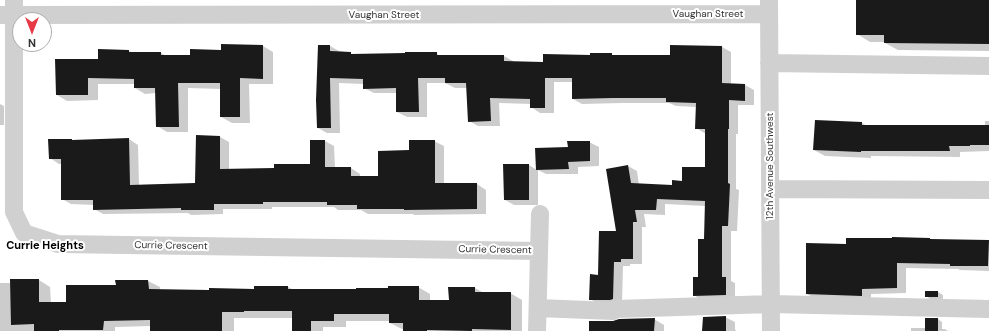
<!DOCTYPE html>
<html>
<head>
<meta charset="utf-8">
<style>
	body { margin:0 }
	#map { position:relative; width:989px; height:331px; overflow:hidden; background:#fff; font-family:"DM Sans",sans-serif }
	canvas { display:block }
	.north { position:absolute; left:12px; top:12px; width:40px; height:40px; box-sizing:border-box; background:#fff; border:1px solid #adadad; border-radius:50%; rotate:180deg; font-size:11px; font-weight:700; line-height:16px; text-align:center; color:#333 }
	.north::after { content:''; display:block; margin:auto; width:14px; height:18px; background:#e63946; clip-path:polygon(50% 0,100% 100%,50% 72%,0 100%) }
</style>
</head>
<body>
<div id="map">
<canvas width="989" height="331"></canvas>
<div class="north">N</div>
</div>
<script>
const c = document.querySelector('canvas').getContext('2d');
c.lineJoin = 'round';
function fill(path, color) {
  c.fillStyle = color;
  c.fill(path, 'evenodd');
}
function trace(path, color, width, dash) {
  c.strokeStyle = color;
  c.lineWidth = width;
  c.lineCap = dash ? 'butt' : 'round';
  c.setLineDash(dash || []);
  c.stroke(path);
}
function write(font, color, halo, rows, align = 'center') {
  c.font = font + ' "DM Sans",sans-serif';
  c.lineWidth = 4;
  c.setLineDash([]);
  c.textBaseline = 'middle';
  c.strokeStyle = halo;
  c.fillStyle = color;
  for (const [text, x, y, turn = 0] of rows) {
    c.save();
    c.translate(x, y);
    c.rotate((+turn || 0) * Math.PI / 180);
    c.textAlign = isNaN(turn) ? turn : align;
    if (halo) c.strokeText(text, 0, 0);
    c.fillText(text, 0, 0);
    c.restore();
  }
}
fill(new Path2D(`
	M857,0H989V51L898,50L885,43V42H870L857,34Z
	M222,45L263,46L273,52V84H249L250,123H232L221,117V89L188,88V132H167L157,126L156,93L145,94L135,88V84H98V100L67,101L57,95L99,60L129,51L133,53H161L166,56H191L222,51Z
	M330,46L339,51L350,53L354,55L436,53L440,56H504L513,61V63H544L591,56L611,54L615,56H671V46L722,47L731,52V84L745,85L754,90V105H738V134H736V189L739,190L737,231H731V281L735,283V300L703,301L694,295L699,278L705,240L706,206L665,204V215L644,214L646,227H642V264H630V266H623L622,304H599L590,299L617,232L628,166L637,171L639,185L673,186L683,182L706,168V134L696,128L697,107L676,106L669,103H622L582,104L573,99V82H554V113H540L531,107V104L499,103L500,126H478L469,121L468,88H455L445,83H427V117H407L397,112V93H374L364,88V84L339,83L340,133H327L318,128Z
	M0,104L4,106V125H0Z
	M985,121H989V151L960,152V157L871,156V158L825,156L814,150L862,123L867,126H985Z
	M220,137L229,142V170L275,169L311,165V141H325L334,146L335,168H351L360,174V177H379L410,151L434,141L444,146V184H477L486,190V214L414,215L413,214H368L361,210H338L334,207H272V209H223V214L191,215L188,213L103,214L94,209V205L71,204L62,199V164H59L50,158L49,140H72L74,141L129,139L138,145L139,185L196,184Z
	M589,142L599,147V166L578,167V174H546L538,170V205H514L505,200L529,165L537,170L569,148Z
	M930,239L932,240L989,241V271L960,270L958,269L906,268V293L871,294V300L816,299L807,294L847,245Z
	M39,280L50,287L51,303H68L117,286L116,281H148L160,287V291L255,290V287H288L294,290L390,289L418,287L430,294V301H450L449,288H475L484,293H510L522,300V331H404V329H402L390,323V321H346V327H323V331H293V318H234V331H151V326L115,327V331H0V283H11Z
	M926,292H938L943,295V299H930L926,296Z
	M725,317L735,322V329L736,331H703Z
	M654,319L664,325V331H590L613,322Z
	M938,319L942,322V329H945L948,331H911V328H926Z`), '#0003');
fill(new Path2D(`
	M856,0H989V44L884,43V35H856Z
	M221,44L263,45V79L240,78V117H220V83H178L179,127H156L155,88H134V79L88,78V95H56L55,59H98V49L129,50V52H161V55H190V49L221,50Z
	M318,45H330V51L351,52V54L405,53V52H437V55H504V61L543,62V54L590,55V53H612V55H670V45L722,46V83L745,84V101L729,100V129H728V183L730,184L728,226H722V277H726V295L693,296V277H698V239H704L705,201L657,199L656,210H635L637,222H633V259H621V262H614L613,299L610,300H589L590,274L598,275L599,231H616L606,169L628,165L631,183L672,185V180L682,181V167H705V129H695L696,103L666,102V98H613L572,99V78H545V108H530V99L490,98L491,121L468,122L466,83H445V78H418L419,112H396V88L363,89V79L330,78L331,128H317L316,100Z
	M815,120L862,122V125H989V145H970V146H949L950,151H861V152L813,150Z
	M196,135L220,136V169L274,168V164H310V140H325V167H351V176H378V151L409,150V140H435V183H477V209L404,210V209H357V205H327V202H263V204H214V210H181V208L93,210V200H61V159H49L48,139H72V140L129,138L130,185L195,183Z
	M567,141H590V161L568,162L569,169L536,170L535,148L568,147Z
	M503,164H529V200H504Z
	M892,237L930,238V239L989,240L988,266H950V264L897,263V288L862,289V296L806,294V243L846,244V238H892Z
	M10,279H39V302H66V285H116L115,280H148L149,289L209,290V288L254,289V286H288V289H356V288H388V286H419V300H449L448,287H475V292H511V330L472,329V331L427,330V331H403V323H389V314H334V321H311V331H292V311H244V312H222V331H150V320L104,321L103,330H59V331H34V324L11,325Z
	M925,291H938V297H925Z
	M726,316V331H702L703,317Z
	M655,318L654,331H589V321H613L619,319Z
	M925,318H938V331H925Z`), '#1a1a1a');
trace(new Path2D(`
	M14,0V212L24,233L58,244L539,251
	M769,0L771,331
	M0,15L769,14
	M769,63L989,66
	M770,189L989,190
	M538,308L613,311L616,309L771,304L989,309
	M537,331L540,214`), '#d0d0d0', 18);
write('10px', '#333', '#fff', [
	["Vaughan Street",708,14],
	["Vaughan Street",384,15],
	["12th Avenue Southwest",770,166,-90],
	["Currie Crescent",171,246,1],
	["Currie Crescent",495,250,1]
]);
write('bold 11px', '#000', '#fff', [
	["Currie Heights",45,246]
]);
</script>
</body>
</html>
